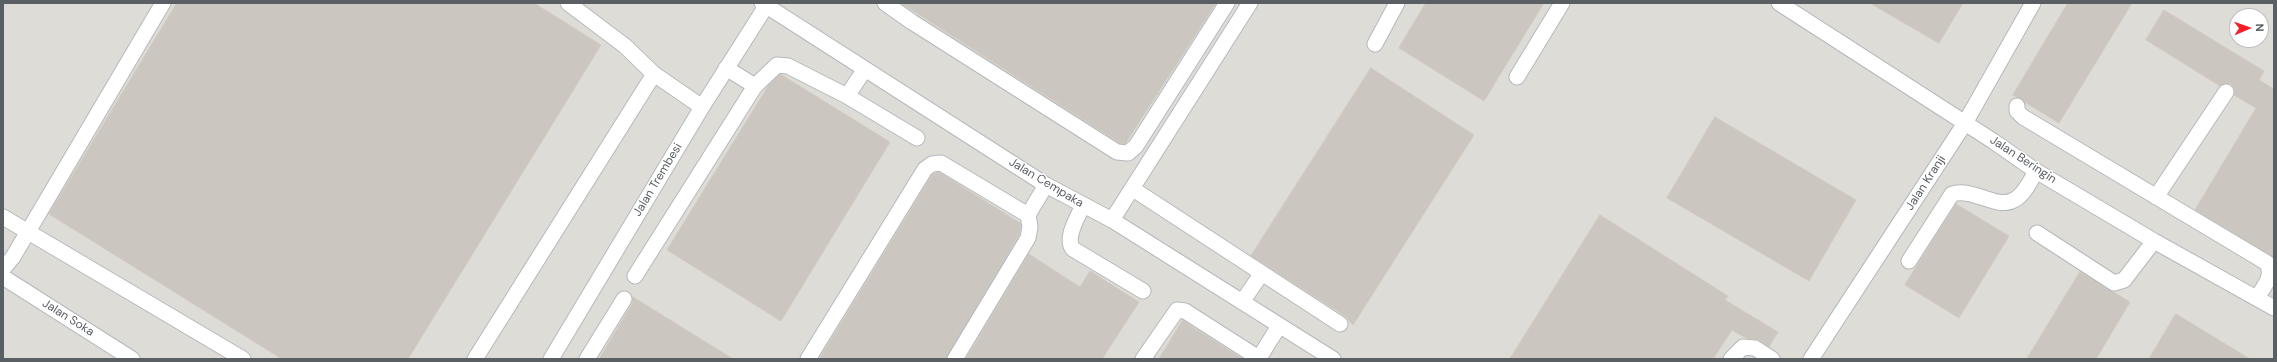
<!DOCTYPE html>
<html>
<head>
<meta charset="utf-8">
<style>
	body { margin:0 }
	#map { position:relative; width:2277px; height:362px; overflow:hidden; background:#eeeae1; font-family:"DM Sans",sans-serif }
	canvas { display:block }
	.frame { position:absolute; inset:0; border:4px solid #5a5f64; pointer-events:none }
	.north { position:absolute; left:2229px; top:8px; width:40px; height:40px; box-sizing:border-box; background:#fff; border:1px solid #bdbfc1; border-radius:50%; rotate:88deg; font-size:11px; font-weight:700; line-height:16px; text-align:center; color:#5a5f64 }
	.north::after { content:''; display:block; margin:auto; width:14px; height:18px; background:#f81d25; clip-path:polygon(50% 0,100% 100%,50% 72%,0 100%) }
</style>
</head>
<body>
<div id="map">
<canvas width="2277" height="362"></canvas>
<div class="frame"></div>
<div class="north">N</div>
</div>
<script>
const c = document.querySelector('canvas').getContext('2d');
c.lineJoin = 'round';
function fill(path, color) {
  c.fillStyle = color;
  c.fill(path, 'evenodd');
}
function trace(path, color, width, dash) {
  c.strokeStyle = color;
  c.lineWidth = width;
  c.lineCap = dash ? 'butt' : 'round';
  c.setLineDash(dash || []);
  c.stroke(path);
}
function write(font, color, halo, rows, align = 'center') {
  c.font = font + ' "DM Sans",sans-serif';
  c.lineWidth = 3;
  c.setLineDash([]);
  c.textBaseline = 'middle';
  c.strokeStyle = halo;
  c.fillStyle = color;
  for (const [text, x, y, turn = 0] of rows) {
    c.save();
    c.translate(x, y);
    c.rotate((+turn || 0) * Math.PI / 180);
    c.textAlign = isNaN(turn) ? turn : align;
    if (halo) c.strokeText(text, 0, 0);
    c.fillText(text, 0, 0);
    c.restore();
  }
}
fill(new Path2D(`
	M3,3H2274V359H3ZM2237,16H2261V40H2237Z`), '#dedcd6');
const building = new Path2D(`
	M177,3H534L601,45L408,359H282L49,214Z
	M901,3H1216L1125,144L1120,143Z
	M1426,3H1544L1484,101L1399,48Z
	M1870,3H1963L1939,43Z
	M2068,3H2132L2059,123L2013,95Z
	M2164,10L2264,71L2259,80L2274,89V258L2195,210L2256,108L2234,95V88L2231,84L2226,83L2220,86L2146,40Z
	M1371,68L1474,135L1353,325L1345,316L1251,256Z
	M780,74L890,142L781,321L667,250L768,86Z
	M1715,117L1856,200L1809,281L1667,198Z
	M939,172L1020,223L1021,227L1019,235L946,359H819L932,175Z
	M1956,204L2009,236L1959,318L1905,285Z
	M1600,215L1728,296L1725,300L1778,332L1769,347L1760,340L1746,338L1732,330L1713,359H1510Z
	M1029,254L1080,287L1090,271L1139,302L1102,359H966Z
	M2080,272L2130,302L2096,359H2027Z
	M633,297L733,359H599L632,304Z
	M2176,314L2250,359H2149Z
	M1183,320L1191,326L1243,359H1159Z`);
fill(building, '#cbc7c0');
trace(building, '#d3cbbf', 1);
const minor = new Path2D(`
	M568,3L625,46L654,74L702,107
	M762,3L1046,185L1112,220L1333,359
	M885,3L912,22L1117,152L1128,153L1136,146L1227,3
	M1779,3L1993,141L2036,171L2154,241L2274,308
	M1375,44L1397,3
	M726,68L755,86L777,65L788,66L847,96L917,138
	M1517,77L1562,3
	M847,96L865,69
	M2017,106V111L2023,117L2267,263C2274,276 2264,286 2257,298
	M1133,189L1340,324
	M2156,197L2226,92
	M1083,205C1078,217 1064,238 1073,249L1143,291
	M3,217L243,359
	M1112,220L1250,3
	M2037,233L2114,283L2124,280L2154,241
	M1909,261L1952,194C1973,187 1996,210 2014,200C2024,195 2031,180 2036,171
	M3,269L13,257L163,3
	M635,276L755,86
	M3,277L132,359
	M1242,302L1262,273
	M1259,358L1279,326
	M475,359L654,74
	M551,359L702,107L768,3
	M587,359L624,299
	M808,359L925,169L932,164L941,163L1028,215L1046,185
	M955,359L1028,238L1030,227L1028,215
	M1143,359L1177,310L1185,311L1260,359
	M1731,359L1743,347L1755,348L1772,359
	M1811,359L1965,123L2033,3`);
trace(minor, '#b4b9bd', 17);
trace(minor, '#fff', 15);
write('12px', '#5a5f64', '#fff', [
	["Jalan Beringin",2023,160,33],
	["Jalan Trembesi",658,180,-59],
	["Jalan Cempaka",1046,183,31],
	["Jalan Kranji",1926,183,-57],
	["Jalan Soka",68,318,32]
]);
</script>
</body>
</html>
